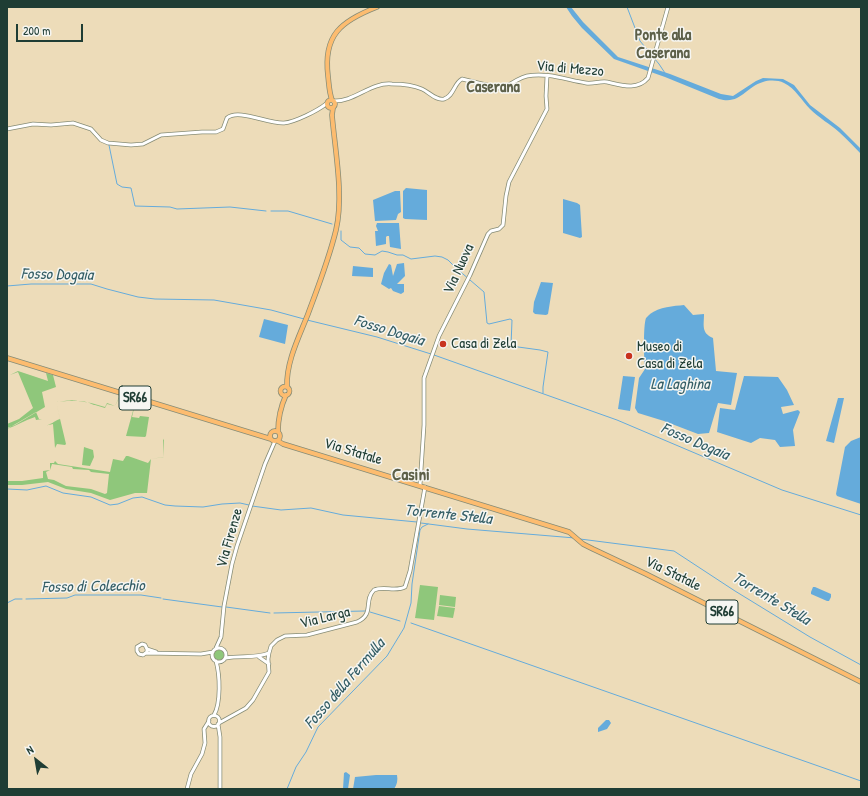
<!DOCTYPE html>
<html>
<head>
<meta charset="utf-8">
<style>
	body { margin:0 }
	#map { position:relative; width:868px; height:796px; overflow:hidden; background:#eddcb9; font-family:"Patrick Hand",sans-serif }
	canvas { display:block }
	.frame { position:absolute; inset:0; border:8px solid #1f3d34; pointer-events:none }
	.north { position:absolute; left:16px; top:740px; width:40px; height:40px; -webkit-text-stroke:3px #f6f6f2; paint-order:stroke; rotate:329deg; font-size:11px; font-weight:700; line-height:16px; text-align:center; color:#1f3d34 }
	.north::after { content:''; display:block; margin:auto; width:14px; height:18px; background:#1f3d34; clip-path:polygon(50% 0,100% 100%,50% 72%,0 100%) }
	.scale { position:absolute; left:16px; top:24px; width:67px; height:18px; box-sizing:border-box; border:2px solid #1f3d34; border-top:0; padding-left:5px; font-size:12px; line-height:14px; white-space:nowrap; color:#1f3d34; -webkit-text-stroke:3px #f6f6f2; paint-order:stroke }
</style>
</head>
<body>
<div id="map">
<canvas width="868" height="796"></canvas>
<div class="frame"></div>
<div class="north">N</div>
<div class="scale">200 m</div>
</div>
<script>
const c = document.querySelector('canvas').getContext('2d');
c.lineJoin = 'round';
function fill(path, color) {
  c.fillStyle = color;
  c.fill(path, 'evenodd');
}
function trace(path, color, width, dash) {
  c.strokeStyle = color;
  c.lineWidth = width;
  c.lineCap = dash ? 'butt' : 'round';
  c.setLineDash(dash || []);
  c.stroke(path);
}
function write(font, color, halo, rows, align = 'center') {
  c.font = font + ' "Patrick Hand",sans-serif';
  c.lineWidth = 3;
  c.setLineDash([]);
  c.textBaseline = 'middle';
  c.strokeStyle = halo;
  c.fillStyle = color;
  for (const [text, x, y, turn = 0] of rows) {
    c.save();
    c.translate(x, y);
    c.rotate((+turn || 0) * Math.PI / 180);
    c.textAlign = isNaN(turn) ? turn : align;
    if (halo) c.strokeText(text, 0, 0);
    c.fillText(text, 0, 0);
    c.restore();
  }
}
fill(new Path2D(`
	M18,371L48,381L46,373L53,375L56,387L42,392L45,407L15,425L7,428V424L19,419L33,408L18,372L10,375H7H10Z
	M120,395L136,400L132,417L139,418L140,416L149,417L146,436L163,438V439L164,440V457H163L151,459L147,493H135L110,500L91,493L66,489L48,482L22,485H7V481H22L43,478V471L50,470V463H54L55,461L58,464L110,472L113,459L123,461L126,456H128L148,463L151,459L164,457L163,438L146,436L145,437L126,436L136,400L120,396L115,406L107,404L105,408L95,405H94C83,399 68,401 56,402L66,444L65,445L57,444L55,448L53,424L44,426L42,419L36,420L35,417C25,420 16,426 7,429L36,412L39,419H42L44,426C51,425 54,421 60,419L56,402L72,400L91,403L105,407L107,403L115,406ZM52,464L72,467L73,469L89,470L91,472L109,474L107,493L105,494L91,489L66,486L54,480L48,479L46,472L50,470Z
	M84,447L93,450L94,457L90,466L82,465Z
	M420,585L438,587L434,620L415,618Z
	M440,595L456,597L455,607L439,605Z
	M439,606L455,608L453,618L437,616Z
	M214 655a5 5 0 1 1 10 0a5 5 0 1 1-10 0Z`), '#8fc77b');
fill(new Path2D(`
	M566,7H571L583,22L618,57L670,74L721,94L733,96L756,81L763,78L783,79L794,85L810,105L840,128L861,149V154C854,147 847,139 839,132C830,124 819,118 810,109C802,101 795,88 784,83C778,80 769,80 763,82C745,87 741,105 719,99L665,77L614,59L582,28L572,16Z
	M406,188L427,190V220L405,219L403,218V191Z
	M395,191H400L401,212L398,214L396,220L375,221L373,200Z
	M563,199L577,203L580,205L582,237L580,238L563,233Z
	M377,223H399L401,249L390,247L389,236H387L386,237V244L376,246L375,231H378L376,226Z
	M404,263L405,276L397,284H404V292L401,294L393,291L391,288L389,289L381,284L384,273L389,264L391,265L393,276L397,264Z
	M353,266L373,268V277L352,276Z
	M541,282L553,283L548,314L546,315L535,314L533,312L534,302Z
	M684,305L693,315L704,314C704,325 701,333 713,338L716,371L737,373L731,405L718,403L709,433L698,434L664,421L638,413L635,408L639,378L645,369C644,361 643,326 646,318C646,318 650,314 650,314C659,307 674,306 684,305Z
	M264,319L288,325L285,344L259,337Z
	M623,376L635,377L630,411L618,409Z
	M744,376L778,377L787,390L794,405L781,407L783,414L798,410L800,412L793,430L795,446L780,447L775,440L760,438L751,443L717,432L720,408L735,410Z
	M838,398H844L834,443L826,441Z
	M861,437V504L837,496L836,494L845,447L851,441Z
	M813,587H815L831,594V597L829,601H827L811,594V592Z
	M606,720H609L611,723L607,729L598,732V728Z
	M346,772L350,775L348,789H343L344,773Z
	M376,775H397C398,780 397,785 394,789H353L355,777Z`), '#65abdb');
trace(new Path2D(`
	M627,7L640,41L659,64L665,73
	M109,145L117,184L122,187L131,188L135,206L170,207L177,209L230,207L266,211
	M271,211H288L332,224
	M341,231V240L350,247L359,248L365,254L375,255L382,251L388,252L397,255H403L411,259L435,256L442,257L448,260L456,268L484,292L487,323L489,324L510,319L512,320L511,346L540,350L548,352L543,387V393
	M7,286L31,284H91L107,289L138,297L155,299L214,300L271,310L304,319
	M307,320L377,337L431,354
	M434,355L617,420L782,490L861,515
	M7,489L27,490L46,486L63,493L91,497L110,505L118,504L133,498L142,497L165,505L175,506L203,507L222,504L240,503L249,505
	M252,506L281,510L311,508L343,515L417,522
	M421,523L467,529L575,538
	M580,539L674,551L735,591L810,637L861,665
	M26,599L67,598L75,595H141L161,598
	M163,599L222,607
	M7,603L15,599H22
	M226,607L270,613
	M370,612L400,621
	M274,613L365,611
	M411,623L861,781
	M287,789L296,767L306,752L318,727L387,656L404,628L411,603L412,584L420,530L422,527L428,524`), '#65abdb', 1);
const minor = new Path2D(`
	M333,101C355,102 370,82 392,84C401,84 413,85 422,89C429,92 436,101 444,99C454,96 454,83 462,79L503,89C510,84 519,78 527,76C547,72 567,80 586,83C593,84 600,81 607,82C621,85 637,91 648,78L668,7
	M7,129L33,124L51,125L73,123L91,129L101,140L108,143L131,145L143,144L161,135L202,132H216L223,129L227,118C238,108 268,124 284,123C295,122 317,111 326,104
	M420,485L424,425V378L439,336L470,275L488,234L491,231L499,229L503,225L506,196L509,182L547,109L546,96L547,76
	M212 655a7 7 0 1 1 14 0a7 7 0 1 1-14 0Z
	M216,648L221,637L224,606L232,564L237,546L265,464L275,441
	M147,649V652L143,655L139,654L137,651V647L142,644L145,645L147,649L156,652
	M146,653L201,654L213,652
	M259,657L269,664
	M226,658C240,655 255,659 269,653
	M214,715C221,703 220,675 216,661
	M208.5 721a5.5 5.5 0 1 1 11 0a5.5 5.5 0 1 1-11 0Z
	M219,723L246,708L253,700L269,672L268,659L269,653L271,646L277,640L285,636L307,635L357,622C375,614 363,601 374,590C384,586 396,592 405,587L410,571L425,487
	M218,724L220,737V789
	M187,789L191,774L202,754L205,743L204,729L209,721`);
const major = new Path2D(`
	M327 104a4 4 0 1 1 8 0a4 4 0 1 1-8 0Z
	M332,100C329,92 329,84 328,76C323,35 341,21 377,7
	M7,358L271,439
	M280.5 391a4.5 4.5 0 1 1 9 0a4.5 4.5 0 1 1-9 0Z
	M287,387C286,362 299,337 308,314C318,287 329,259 336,230C344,196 335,150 332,115L333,108
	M270 436a5 5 0 1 1 10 0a5 5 0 1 1-10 0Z
	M278,432C278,420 281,406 286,395
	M278,441L283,444L569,532L583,544L593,549L646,574L861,682`);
trace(minor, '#868c76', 4.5);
trace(major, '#868c76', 5.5);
trace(minor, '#fff', 3);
trace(major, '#fdbc6f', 4);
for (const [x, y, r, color] of [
	[443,344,4,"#c8321e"],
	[629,356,4,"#c8321e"]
]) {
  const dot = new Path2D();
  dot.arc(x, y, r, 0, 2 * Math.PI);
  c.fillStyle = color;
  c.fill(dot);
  trace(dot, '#f6f6f2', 1.5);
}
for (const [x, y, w] of [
	[135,398,32],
	[722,612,32]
]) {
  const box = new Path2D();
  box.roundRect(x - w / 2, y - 12, w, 24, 3);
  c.fillStyle = '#f6f6f2';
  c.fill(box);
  trace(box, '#1f3d34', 1);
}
write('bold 14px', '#1f3d34', null, [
	["SR66",135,398],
	["SR66",722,612]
]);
write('15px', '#1f3d34', '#f6f6f2', [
	["Via di Mezzo",570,69,5],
	["Via Nuova",459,269,-65],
	["Via Statale",353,452,17],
	["Via Firenze",230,538,-74],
	["Via Statale",673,574,26],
	["Via Larga",325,618,-14]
]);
write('15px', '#1f3d34', '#f6f6f2', [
	["Casa di Zela",451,344],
	["Museo di",637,347],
	["Casa di Zela",637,364]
], 'left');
write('bold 16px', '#5d6049', '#f6f6f2', [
	["Ponte alla",663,36],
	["Caserana",663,54],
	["Caserana",493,88]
]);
write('italic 16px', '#345e66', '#f6f6f2', [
	["Fosso Dogaia",57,275,1],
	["Fosso Dogaia",389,331,17],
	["La Laghina",680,385],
	["Fosso Dogaia",695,442,23],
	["Torrente Stella",448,515,6],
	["Fosso di Colecchio",93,587,-1],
	["Torrente Stella",771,599,31],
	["Fosso della Fermulla",345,684,-49]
]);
write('bold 17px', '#5d6049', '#f6f6f2', [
	["Casini",411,475]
]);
</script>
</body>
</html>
